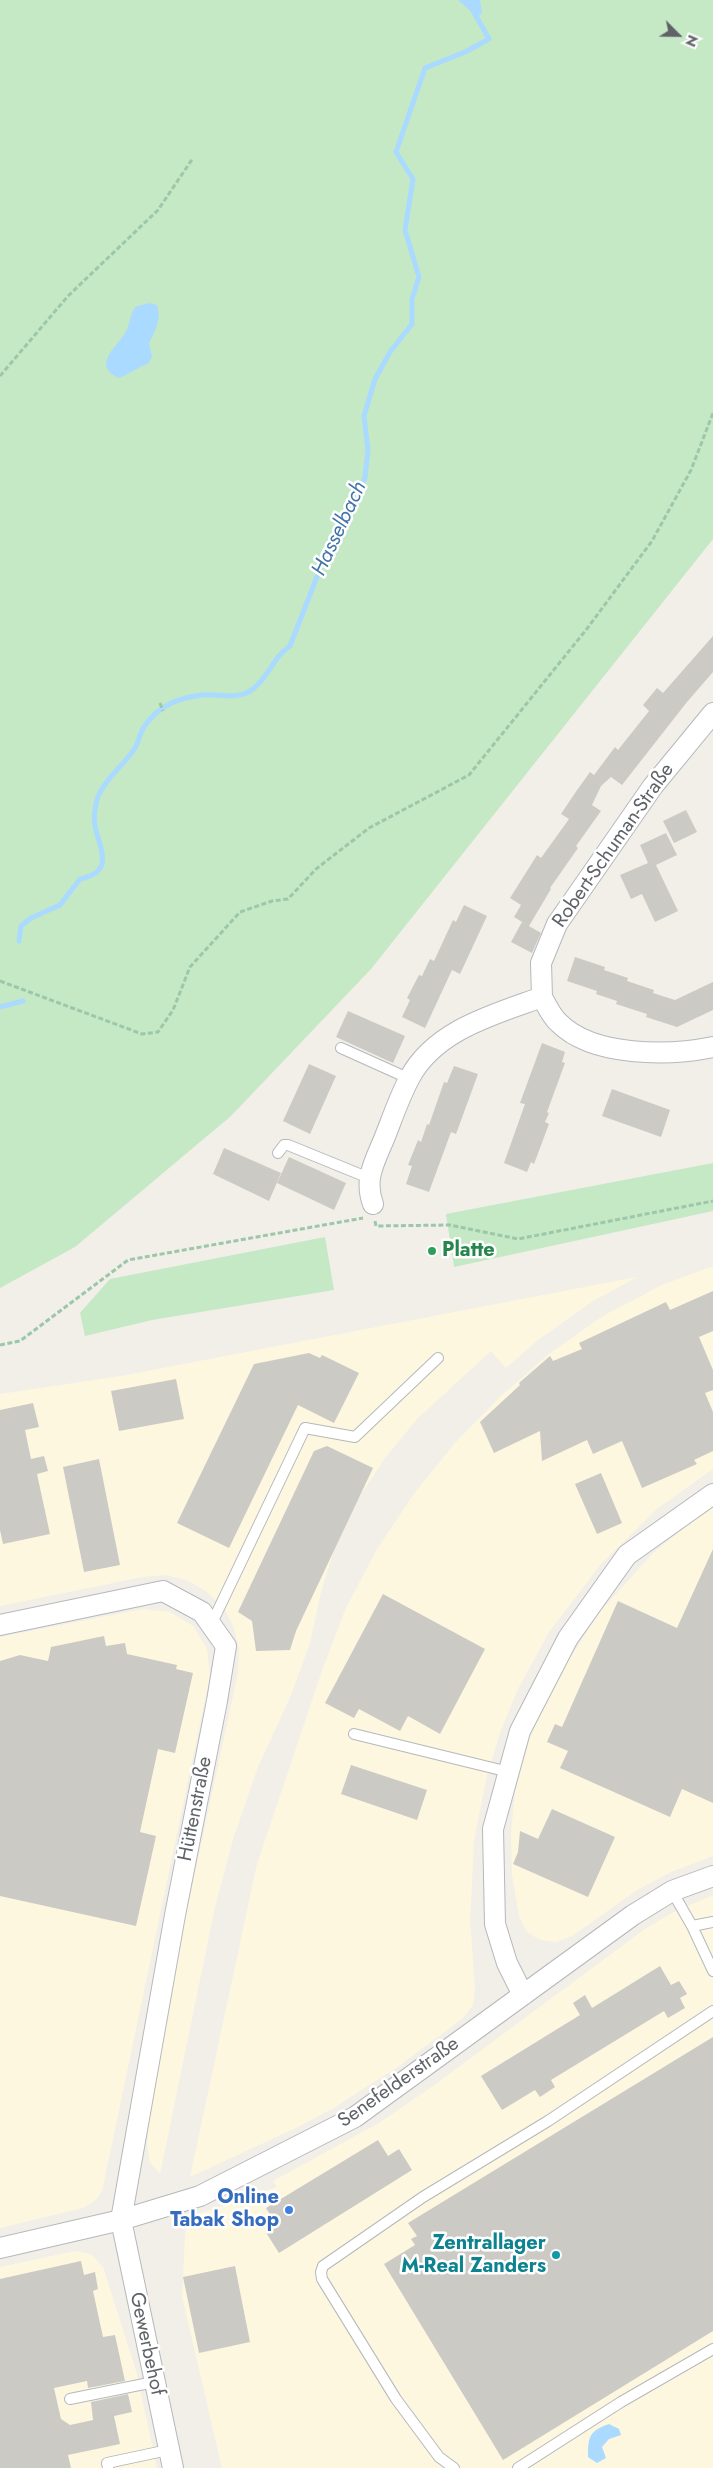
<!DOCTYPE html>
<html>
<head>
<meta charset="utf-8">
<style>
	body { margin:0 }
	#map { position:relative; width:713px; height:2468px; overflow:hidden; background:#f1efe8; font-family:Jost,sans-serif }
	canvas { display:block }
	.north { position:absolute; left:653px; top:10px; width:50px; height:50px; -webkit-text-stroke:4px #fff; paint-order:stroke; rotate:113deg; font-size:14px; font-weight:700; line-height:20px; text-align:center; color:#5f6368 }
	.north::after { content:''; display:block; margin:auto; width:18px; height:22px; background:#5f6368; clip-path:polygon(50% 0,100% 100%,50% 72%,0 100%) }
</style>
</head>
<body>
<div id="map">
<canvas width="713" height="2468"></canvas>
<div class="north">N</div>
</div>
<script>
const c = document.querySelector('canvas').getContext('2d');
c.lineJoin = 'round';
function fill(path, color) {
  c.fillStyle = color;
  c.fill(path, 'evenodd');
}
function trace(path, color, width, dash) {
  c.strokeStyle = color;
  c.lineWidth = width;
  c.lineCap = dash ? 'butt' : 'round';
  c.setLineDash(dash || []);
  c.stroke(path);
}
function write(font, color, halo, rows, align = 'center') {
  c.font = font + ' Jost,sans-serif';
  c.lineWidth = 5;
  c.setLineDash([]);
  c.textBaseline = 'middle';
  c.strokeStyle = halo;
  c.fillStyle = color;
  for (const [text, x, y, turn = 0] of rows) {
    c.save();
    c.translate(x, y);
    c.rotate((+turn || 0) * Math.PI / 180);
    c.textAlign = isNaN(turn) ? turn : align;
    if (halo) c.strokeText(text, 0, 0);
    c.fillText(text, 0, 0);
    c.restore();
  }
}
fill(new Path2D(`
	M713,1266V1469L658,1508L601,1564L549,1632L518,1689L500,1733L487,1775L474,1841L470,1921L475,1988L473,2005L462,2019L399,2066L332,2109L296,2128L190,2177L257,1864L323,1668L346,1608L377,1549L413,1495L454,1444L500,1397L549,1354L603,1316L662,1285Z
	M637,1277L593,1301L538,1340L506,1368L491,1351L418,1418L385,1458L356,1502L334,1550L321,1592L310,1643L291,1695L258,1767L234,1836L215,1907L160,2174L150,2162L147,2145L151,2100L168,1999L238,1673L239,1650L234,1628L224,1608L207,1592L187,1580L165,1575L142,1577L0,1606V1394L121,1376Z
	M713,1505V1856L671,1872L637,1890L572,1936L556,1942L540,1940L526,1931L519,1916L512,1875L511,1834L515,1792L531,1735L557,1678L600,1612L653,1553Z
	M143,1609L170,1612L193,1626L207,1649L210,1676L102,2191L96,2200L83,2208L0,2228V1637Z
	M713,1895V2468H222L182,2296L186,2218L277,2187L273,2181L379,2123L433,2086L645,1929L672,1913Z
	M75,2251L91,2254L103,2267L136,2371L157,2468H0V2267Z`), '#fef7e0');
fill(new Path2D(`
	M0,0H713V539L371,969L231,1116L75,1247L0,1288Z
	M713,1163V1211L454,1267L446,1214Z
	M325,1237L334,1290L152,1320L85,1336L80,1313L110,1279Z`), '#c5e8c5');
fill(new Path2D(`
	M458,0H480L482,13L479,16H476Z
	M149,303L157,305C162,319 155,331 149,343L152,357L148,364C137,367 129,375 118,378C92,364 116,348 125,333C130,326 129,317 135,307Z
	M609,2424L619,2429L621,2435L609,2439L602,2447L606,2458L597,2463L588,2457C588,2437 589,2431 609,2424Z`), '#aadaff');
trace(new Path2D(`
	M19,941L21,926L31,918L60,905L80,879C115,872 100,850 95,826C93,813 96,796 104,786C113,772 126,762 135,748C139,741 140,733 144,727C158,706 177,698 202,695C219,693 238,701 253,689C269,677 273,657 290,646L331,541L365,478L368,450L364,416L375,379L390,352L412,324V299L419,277L405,230L413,179L396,152L425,68L465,52L489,39L467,0
	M0,1007L23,1001`), '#aadaff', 5);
fill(new Path2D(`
	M713,636V672L687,702L622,785L611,777L601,786L592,805L601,811L576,846L578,848L550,888L551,889L529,926L514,917L521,905L510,898L537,855L541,858L569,819L561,814L575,793L590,772L594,775L615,747L618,750L649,711L643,705L657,688L663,693Z
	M686,810L697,832L674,843L663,821Z
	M666,833L677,855L656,865L678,911L655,922L642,894L631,899L620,875L648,863L640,845Z
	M464,905L487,916L460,974L452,970L425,1028L402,1017L410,1000L407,998L419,975L422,976L430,959L434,961L453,920L456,922Z
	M522,922L541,933L532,953L511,942Z
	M575,957L605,967L604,970L628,978L627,981L654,990L653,993L675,1000L713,982V1010L677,1027L646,1017L647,1014L616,1004L617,1001L596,994L597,991L567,981Z
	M348,1011L405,1036L393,1063L336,1037Z
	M542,1043L565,1052L562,1062L565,1063L547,1112L549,1113L545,1122L549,1124L534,1164L531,1162L527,1172L504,1163L525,1104L520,1103Z
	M309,1064L336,1076L310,1134L283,1121Z
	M454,1066L478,1074L456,1134L451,1132L429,1192L406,1184L412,1166L408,1165L418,1140L421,1142L427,1124L429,1125L444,1082L447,1083Z
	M612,1089L670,1110L661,1137L602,1116Z
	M224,1148L281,1173L269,1201L213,1174Z
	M289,1157L346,1183L334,1210L277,1183Z
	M713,1291V1331L699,1337L713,1370V1390L705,1393L713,1412V1451L694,1460L697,1464L642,1488L622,1441L593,1454L587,1440L542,1461L540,1431L494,1453L480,1422L520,1385L519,1383L550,1356L553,1361L582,1349L579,1343L666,1302L670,1310Z
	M309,1353L320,1358L322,1355L359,1373L334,1423L298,1405L229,1548L177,1523L254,1364Z
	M176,1379L184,1419L119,1431L111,1391Z
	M33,1403L39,1427L25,1430L31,1459L44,1456L48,1471L37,1474L50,1534L3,1544L0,1530V1410Z
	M327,1446L373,1468L296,1631L290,1650L256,1651L252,1621L238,1612L314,1451Z
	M99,1459L120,1565L84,1572L63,1467Z
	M601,1473L622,1523L597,1534L575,1484Z
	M713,1549V1803L682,1789L670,1817L560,1768L568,1751L547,1742L555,1724L562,1727L618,1601L677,1628Z
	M383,1594L485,1649L440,1734L408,1716L400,1731L359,1709L354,1718L325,1703Z
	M104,1636L106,1646L125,1643L127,1654L177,1665L176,1669L193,1673L175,1753L158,1749L140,1832L156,1836L136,1926L0,1896V1661L20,1655L48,1661L51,1647Z
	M351,1765L427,1790L417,1820L341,1794Z
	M552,1809L615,1837L588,1897L513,1864L518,1852L520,1831L538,1839Z
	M660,1966L671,1985L679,1981L687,1994L680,1998L685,2008L668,2018L664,2011L551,2080L555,2087L540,2097L535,2090L502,2110L481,2076L580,2015L573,2003L585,1995L592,2008Z
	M713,2037V2331L503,2460L384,2264L415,2245L411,2239L417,2236L408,2223Z
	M378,2140L388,2156L399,2149L412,2170L279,2253L265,2231L276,2225L266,2208Z
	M81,2261L84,2275L95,2272L98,2289L93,2291L103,2337L115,2335L125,2381L88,2388L87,2381L54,2388L61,2419L70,2425L93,2420L91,2402L128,2394L132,2412L114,2416L120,2444L68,2455L71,2468H0V2279Z
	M235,2266L250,2342L199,2353L183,2277Z`), '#cccac5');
const lane = new Path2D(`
	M341,1048L410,1079
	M278,1153L284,1145H288L369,1178
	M211,1625L305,1428L355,1437L438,1358
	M354,1734L509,1772
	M672,1891L692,1926L713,1922
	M692,1926L713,1971
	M70,2399L154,2382
	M108,2468L107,2463L168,2450
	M454,2468L439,2457L396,2399L322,2279L321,2272L323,2266L423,2197L548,2121L713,2011
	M518,2468L621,2402L713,2349`);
const street = new Path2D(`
	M542,997C547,1006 551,1016 559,1023C593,1057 669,1056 713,1047
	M373,1204C364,1179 374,1163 384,1139C392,1119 399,1098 409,1079C434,1030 495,1014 542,997L541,963L557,924L653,786L713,713
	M0,1625L163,1591L202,1612L226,1646L217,1701L175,1915L121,2220L173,2468
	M523,1995L507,1963L495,1924L493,1829L520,1731L568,1638L627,1555L713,1494
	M0,2248L121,2220L200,2196L355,2117L633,1915L672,1891L713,1876`);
trace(lane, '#b5b8bc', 12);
trace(street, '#b5b8bc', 22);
trace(new Path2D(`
	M0,376L68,296L158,210L193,158
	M160,703L163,711
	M0,981L142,1034L158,1032L173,1010L190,967L240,912L272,901L288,899L316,869L369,828L469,775L586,630L652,541L691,470L713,413
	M375,1221L376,1226L450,1225L518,1239L713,1201
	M0,1345L20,1341L128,1260L363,1218`), '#9cc7a9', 3, [5, 2.5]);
trace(lane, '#fff', 10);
trace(street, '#fff', 20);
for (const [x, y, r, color] of [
	[432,1251,5,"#2e9e5b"],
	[289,2210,5,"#3f7fe0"],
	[556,2255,5,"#0f9aa8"]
]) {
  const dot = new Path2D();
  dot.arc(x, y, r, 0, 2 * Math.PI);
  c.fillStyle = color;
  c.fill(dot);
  trace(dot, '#fff', 2);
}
write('20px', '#5f6368', '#fff', [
	["Robert-Schuman-Straße",614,846,-55],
	["Hüttenstraße",196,1809,-79],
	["Senefelderstraße",399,2083,-35],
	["Gewerbehof",146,2344,78]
]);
write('bold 20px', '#27864d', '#fff', [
	["Platte",442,1251]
], 'left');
write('bold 20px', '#366cbe', '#fff', [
	["Online",279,2198],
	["Tabak Shop",279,2221]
], 'right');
write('bold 20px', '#0d838f', '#fff', [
	["Zentrallager",546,2244],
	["M-Real Zanders",546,2267]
], 'right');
write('italic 21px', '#4174aa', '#fff', [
	["Hasselbach",340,529,-65]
]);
</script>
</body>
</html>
